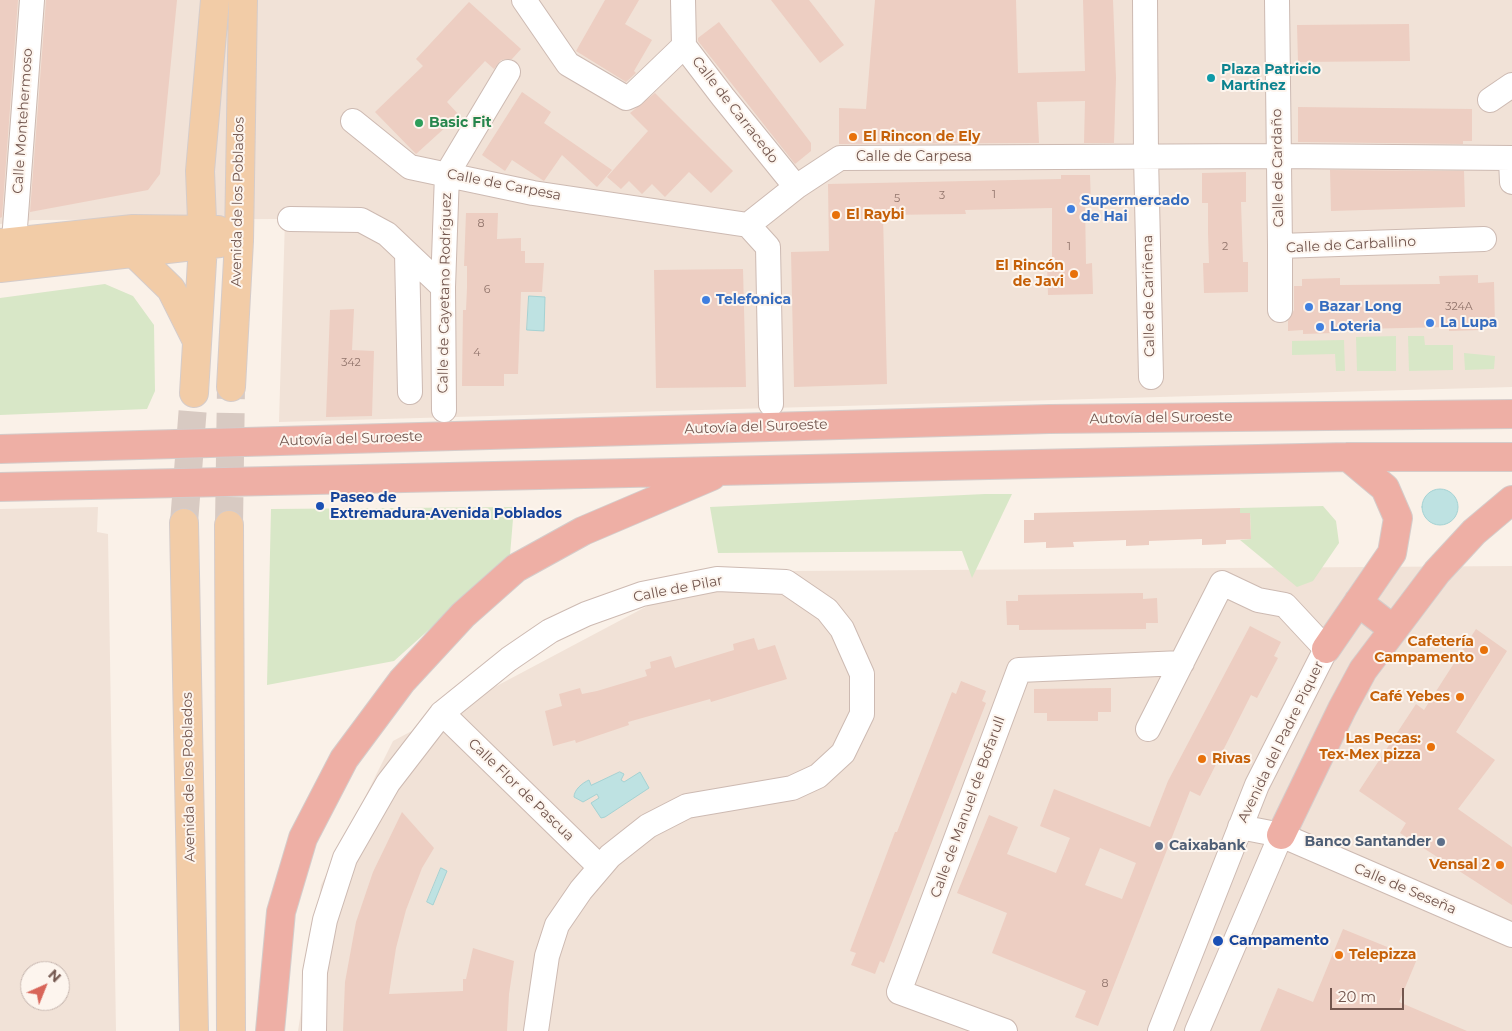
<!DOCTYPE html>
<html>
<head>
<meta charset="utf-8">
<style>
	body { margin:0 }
	#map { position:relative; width:1512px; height:1031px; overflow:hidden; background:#faf1e8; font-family:Montserrat,sans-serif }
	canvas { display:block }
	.north { position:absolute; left:20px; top:961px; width:50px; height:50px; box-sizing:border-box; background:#fdf5ee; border:1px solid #c5b5ae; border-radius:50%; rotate:44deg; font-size:14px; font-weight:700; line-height:20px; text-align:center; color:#72564e }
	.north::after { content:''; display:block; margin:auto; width:18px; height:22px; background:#d86559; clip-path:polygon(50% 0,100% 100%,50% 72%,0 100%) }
	.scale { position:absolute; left:1330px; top:988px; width:74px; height:22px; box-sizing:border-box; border:2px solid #72564e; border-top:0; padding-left:6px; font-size:15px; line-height:18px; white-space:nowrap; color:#72564e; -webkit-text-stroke:4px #fdf5ee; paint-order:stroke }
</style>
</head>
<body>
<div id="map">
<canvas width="1512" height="1031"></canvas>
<div class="north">N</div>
<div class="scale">20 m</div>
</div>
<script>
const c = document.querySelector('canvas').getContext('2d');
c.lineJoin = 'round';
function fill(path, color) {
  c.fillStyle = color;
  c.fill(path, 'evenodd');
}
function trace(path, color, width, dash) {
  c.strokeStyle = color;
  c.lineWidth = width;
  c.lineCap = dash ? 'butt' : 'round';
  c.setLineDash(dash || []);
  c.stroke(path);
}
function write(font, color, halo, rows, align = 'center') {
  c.font = font + ' Montserrat,sans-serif';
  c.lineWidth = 4;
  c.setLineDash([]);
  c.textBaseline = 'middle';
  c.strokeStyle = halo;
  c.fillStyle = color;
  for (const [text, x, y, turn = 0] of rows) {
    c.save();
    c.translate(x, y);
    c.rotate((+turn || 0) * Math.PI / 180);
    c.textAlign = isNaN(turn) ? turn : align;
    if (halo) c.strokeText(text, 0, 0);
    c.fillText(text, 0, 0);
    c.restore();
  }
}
fill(new Path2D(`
	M0,0H1512V387L279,422L285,219L33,220L0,224Z
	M98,507L97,532L108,534L116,1031H0V509ZM30,971H60V1001H30Z
	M1512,566V1031H298L321,885L393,741L717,569L793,571Z`), '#f1e2d7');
fill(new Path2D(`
	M105,284L133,296L154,325L155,391L147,409L0,415V298Z
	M1396,336V371H1357L1356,337Z
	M1408,336H1424L1425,345H1453V370L1409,371Z
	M1344,340L1345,371H1336L1335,354L1292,355V341Z
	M1464,353L1495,356L1494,369L1465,370Z
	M985,494H1012L972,578L962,551L718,553L710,507Z
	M1323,506L1336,521L1339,543L1313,581L1297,587L1240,540L1251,539L1250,513H1240V508Z
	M514,507L509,567L442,618L394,661L267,685L271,509Z`), '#d8e7c7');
const water = new Path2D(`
	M529,296L545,297L544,331L527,330Z
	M1422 507a18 18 0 1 1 36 0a18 18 0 1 1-36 0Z
	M620,772L624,774L621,780L624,782L640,772L649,788L605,817L601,818L591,803L599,798L597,794L583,802L574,797C574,790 582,783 589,780L591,785Z
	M441,868L447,871L433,905L427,902Z`);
fill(water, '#bee2e2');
trace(water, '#a5d2d3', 1);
fill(new Path2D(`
	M0,0H18L2,217L0,218Z
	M46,0H177L160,174L148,190L30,212Z
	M605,0H639L625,24L652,40L634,71L636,73L626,82L576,51Z
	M771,0H809L844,45L820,63Z
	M875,0H1016L1018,73L1085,71L1083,0H1113L1116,78L1114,143H1084L1085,101L1037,102L1039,143L839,144V108L866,109Z
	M469,2L521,49L512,59L501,60L494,69L485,61L447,102L459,115L416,154L375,112L423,66L416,59Z
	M719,22L811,143V151L795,164L698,41V38Z
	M1409,24L1410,61L1298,62L1297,25Z
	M522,92L551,112L544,123L612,170L597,187L562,155L544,181L512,160L505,171L482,155Z
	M655,93L733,171L711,193L689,172L665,197L652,184L642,194L629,181L621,189L607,177L648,131L630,113Z
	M1298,107L1472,109V141H1463V144L1298,142Z
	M1330,170L1464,171L1465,207L1331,211Z
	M1246,172V202H1241L1243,262H1248V292L1204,293L1203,263H1209L1208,233V203H1202V173Z
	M1061,175H1090L1091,204L1085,203L1086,264L1092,263L1093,294L1048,295L1047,265H1052V208L965,210L966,214L883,215L887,384L794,387L791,252L829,251L828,184L1061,179Z
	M466,213H498L497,239L521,238V251H525V263H544L542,292H521L518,374H504V386H462L463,310H466L467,288V266H464Z
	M743,269L746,387L656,388L654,270Z
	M1478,275V283L1494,282L1495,326H1481V330L1449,331V327L1358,329H1334V333L1303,334V330L1288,331V321L1294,310V286H1302V279L1340,278V285L1440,284L1439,276Z
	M354,309L352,350L374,351L372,416L326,417L330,310Z
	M1240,508V513H1250L1251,539L1226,540V544L1202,545V539L1149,541V545L1126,546V540L1073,542L1074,547L1046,548V542L1024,543V520H1034V513Z
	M1143,593V599L1157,598L1158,623H1146V629L1019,630V625H1007L1006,601H1018V595Z
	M1250,626L1281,642L1274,656L1278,658L1257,698L1251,695L1200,796L1190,791L1098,1026L1075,1017L1086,991L992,953L1007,913L957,893L989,815L1018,827L1007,854L1056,873L1070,838L1040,826L1054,789L1150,827L1168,781ZM1100,848L1136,863L1122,899L1085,885Z
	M1476,629L1507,651L1456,732L1495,760L1458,809L1512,847V905L1400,833L1406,823L1359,791L1416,704L1424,710Z
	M754,638L758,650L775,645L787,679L711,702L710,699L628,722L629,725L576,743L575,740L553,746L545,711L562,706L559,694L580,688L582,694L597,691L647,676L645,670L651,668L650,662L671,656L675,668L734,650L733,644Z
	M961,681L986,691L982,701L986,703L884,963L880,961L875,974L851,965L856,953L850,951L895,832H897L952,692L956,694Z
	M1111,688V712H1098V721H1047V713H1034V689Z
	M402,812L434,848L422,868L406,910L396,948L389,994L463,991V979H466L473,948L514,961L509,994L507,1031H343L345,982L356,922L373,872Z
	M1343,929L1417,959L1399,1002L1467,1031H1260L1278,988L1313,1002Z`), '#edcec2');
trace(new Path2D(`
	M184,523L194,393
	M229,525L231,387`), '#d8cac2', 28, [28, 14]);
const minor = new Path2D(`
	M524,0L568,64L626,98L633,95L684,46
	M683,0L684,46L723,97L796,187
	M1145,0L1146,156L1151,377
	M1277,0L1280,246
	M1490,100L1512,85
	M353,121L410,167L533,193L748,225L796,187L840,158L1277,156L1512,158
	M1511,159L1512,182
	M290,219L361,220L387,234L443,287
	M748,225L768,247L771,404
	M14,241L32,0
	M407,253L410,392
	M1280,310V246L1484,239
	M444,410L443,287L447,174L508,72
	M442,713L600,867
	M1148,729L1222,583L1258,600L1285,605L1326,649L1257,785L1160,1031
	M1240,827L1281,835L1512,935
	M314,1031L315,972L325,920L345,858L388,783L442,713L509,659L550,631L586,614L642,594L717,579L786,582L827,610L842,629L862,674V714L843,753L818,776L792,788L687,806L648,826L610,856L581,890L557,925L547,956L536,1031
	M1005,1031L899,992L1019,670L1182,663
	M1197,1031L1281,835`);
const major = new Path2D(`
	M0,243L133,229L218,230
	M134,253L171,289L196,339
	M0,268L220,243
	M231,387L239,241L243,0
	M194,393L203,245L200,171L215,0
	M184,523L194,1031
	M229,525L231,1031`);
const highway = new Path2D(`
	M0,449L1049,419L1512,414
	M0,487L1348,457H1512
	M1358,602L1393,629
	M1326,649L1392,553L1398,518L1385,488L1348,457
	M1281,835L1342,709L1363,670L1437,572L1474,532L1512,500
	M270,1031L281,912L303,838L344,759L402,681L463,615L516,568L583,531L712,476`);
trace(minor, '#cdbab2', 26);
trace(major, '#d5ccca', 30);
trace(highway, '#d5ccca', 30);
trace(minor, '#fff', 24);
trace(major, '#f2cca7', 28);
trace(highway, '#eeafa5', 28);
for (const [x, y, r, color] of [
	[1211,78,5,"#0f9aa8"],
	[419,123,5,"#2e9e5b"],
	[853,137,5,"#e8710a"],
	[1071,209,5,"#3f7fe0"],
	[836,215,5,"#e8710a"],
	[1074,274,5,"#e8710a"],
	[706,300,5,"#3f7fe0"],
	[1309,307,5,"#3f7fe0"],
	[1430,323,5,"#3f7fe0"],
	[1320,327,5,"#3f7fe0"],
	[320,506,5,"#1a4fb4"],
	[1484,650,5,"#e8710a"],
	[1460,697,5,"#e8710a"],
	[1431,747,5,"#e8710a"],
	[1202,759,5,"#e8710a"],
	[1441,842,5,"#5c6f8a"],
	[1159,846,5,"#5c6f8a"],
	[1500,865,5,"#e8710a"],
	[1218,941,6,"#1a4fb4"],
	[1339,955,5,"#e8710a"]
]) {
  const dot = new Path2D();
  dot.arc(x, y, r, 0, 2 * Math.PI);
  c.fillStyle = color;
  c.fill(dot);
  trace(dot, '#fdf5ee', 2);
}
write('11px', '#91746b', null, [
	["1",994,195],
	["3",942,196],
	["5",897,199],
	["8",481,224],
	["1",1069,247],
	["2",1225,247],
	["6",487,290],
	["324A",1459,307],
	["4",477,353],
	["342",351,363],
	["8",1105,984]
]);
write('bold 14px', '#0d838f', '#fdf5ee', [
	["Plaza Patricio",1221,70],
	["Martínez",1221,86]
], 'left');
write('14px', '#72564e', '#fdf5ee', [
	["Calle de Carracedo",735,110,52],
	["Calle Montehermoso",23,121,-86],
	["Calle de Carpesa",914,157],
	["Calle de Cardaño",1278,168,-91],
	["Calle de Carpesa",504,185,11],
	["Avenida de los Poblados",238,202,-89],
	["Calle de Carballino",1351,245,-3],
	["Calle de Cayetano Rodríguez",445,293,-89],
	["Calle de Cariñena",1149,296,-91],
	["Autovía del Suroeste",1161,418,-1],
	["Autovía del Suroeste",756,427,-2],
	["Autovía del Suroeste",351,439,-2],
	["Calle de Pilar",678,589,-11],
	["Avenida del Padre Piquer",1281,742,-64],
	["Avenida de los Poblados",189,777,-91],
	["Calle Flor de Pascua",521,790,44],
	["Calle de Manuel de Bofarull",968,807,-70],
	["Calle de Seseña",1405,889,23]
]);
write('bold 14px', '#27864d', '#fdf5ee', [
	["Basic Fit",429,123]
], 'left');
write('bold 14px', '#c56008', '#fdf5ee', [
	["El Rincon de Ely",863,137,"left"],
	["El Raybi",846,215,"left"],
	["El Rincón",1064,266],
	["de Javi",1064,282],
	["Cafetería",1474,642],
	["Campamento",1474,658],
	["Café Yebes",1450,697],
	["Las Pecas:",1421,739],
	["Tex-Mex pizza",1421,755],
	["Rivas",1212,759,"left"],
	["Vensal 2",1490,865],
	["Telepizza",1349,955,"left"]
], 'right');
write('bold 14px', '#366cbe', '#fdf5ee', [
	["Supermercado",1081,201],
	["de Hai",1081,217],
	["Telefonica",716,300],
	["Bazar Long",1319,307],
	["La Lupa",1440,323],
	["Loteria",1330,327]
], 'left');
write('bold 14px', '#164399', '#fdf5ee', [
	["Paseo de",330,498],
	["Extremadura-Avenida Poblados",330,514],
	["Campamento",1229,941]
], 'left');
write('bold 14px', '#4e5e75', '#fdf5ee', [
	["Banco Santander",1431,842],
	["Caixabank",1169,846,"left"]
], 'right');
</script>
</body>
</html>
